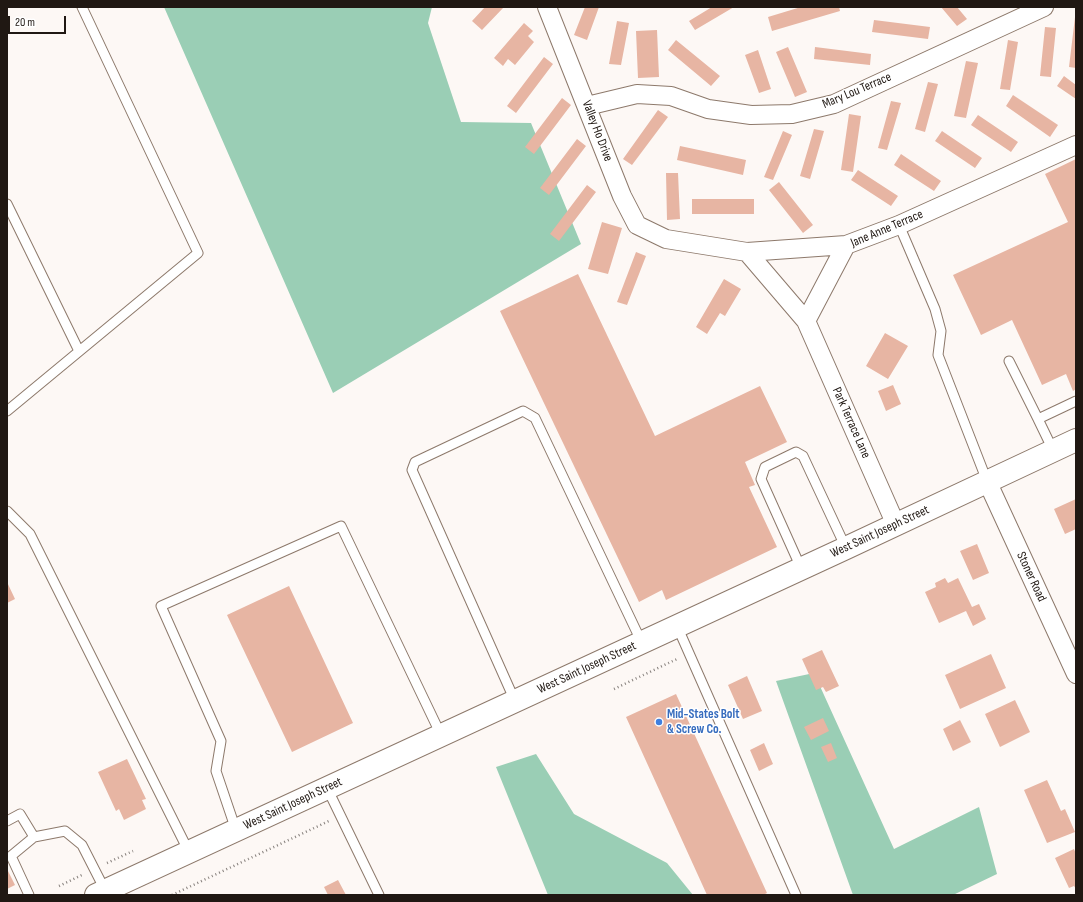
<!DOCTYPE html>
<html>
<head>
<meta charset="utf-8">
<style>
	body { margin:0 }
	#map { position:relative; width:1083px; height:902px; overflow:hidden; background:#fdf8f5; font-family:"Sofia Sans Condensed",sans-serif }
	canvas { display:block }
	.frame { position:absolute; inset:0; border:8px solid #201813; pointer-events:none }
	.scale { position:absolute; left:8px; top:16px; width:58px; height:18px; box-sizing:border-box; border:2px solid #201813; border-top:0; padding-left:5px; font-size:12px; line-height:14px; white-space:nowrap; color:#201813; -webkit-text-stroke:3px #fff; paint-order:stroke }
</style>
</head>
<body>
<div id="map">
<canvas width="1083" height="902"></canvas>
<div class="frame"></div>
<div class="scale">20 m</div>
</div>
<script>
const c = document.querySelector('canvas').getContext('2d');
c.lineJoin = 'round';
function fill(path, color) {
  c.fillStyle = color;
  c.fill(path, 'evenodd');
}
function trace(path, color, width, dash) {
  c.strokeStyle = color;
  c.lineWidth = width;
  c.lineCap = dash ? 'butt' : 'round';
  c.setLineDash(dash || []);
  c.stroke(path);
}
function write(font, color, halo, rows, align = 'center') {
  c.font = font + ' "Sofia Sans Condensed",sans-serif';
  c.lineWidth = 3;
  c.setLineDash([]);
  c.textBaseline = 'middle';
  c.strokeStyle = halo;
  c.fillStyle = color;
  for (const [text, x, y, turn = 0] of rows) {
    c.save();
    c.translate(x, y);
    c.rotate((+turn || 0) * Math.PI / 180);
    c.textAlign = isNaN(turn) ? turn : align;
    if (halo) c.strokeText(text, 0, 0);
    c.fillText(text, 0, 0);
    c.restore();
  }
}
fill(new Path2D(`
	M164,7H432L428,23L461,122L531,123L581,244L333,393Z
	M814,673L894,849L979,807L997,874L953,895H853L776,681Z
	M536,754L574,814L667,863L693,895H548L496,767Z`), '#9aceb5');
fill(new Path2D(`
	M485,7H504L482,30L472,21Z
	M585,7H599L587,40L574,35Z
	M712,7H734L695,30L689,21Z
	M801,7H839L840,11L772,31L768,17Z
	M941,7H957L967,19L957,26Z
	M1075,17H1076V68L1069,67Z
	M874,20L930,27L928,39L872,32Z
	M617,21L629,23L621,65L609,64Z
	M524,23L533,31L528,36L534,42L515,65L508,59L503,66L494,58Z
	M1045,27L1056,28L1051,77L1040,76Z
	M657,30L659,77L638,78L636,31Z
	M676,40L720,76L711,86L668,50Z
	M1008,40L1018,42L1010,90L1000,89Z
	M788,47L807,92L795,97L776,52Z
	M815,47L871,54L870,65L814,59Z
	M758,50L771,89L759,93L745,55Z
	M544,57L553,64L516,113L507,106Z
	M966,61L978,63L966,118L954,116Z
	M1064,76L1076,85V99L1057,86Z
	M928,82L938,84L925,132L915,129Z
	M1013,95L1058,125L1050,137L1006,106Z
	M562,98L571,105L534,154L525,147Z
	M891,101L901,103L887,150L878,148Z
	M658,110L668,117L632,165L623,159Z
	M849,114L861,116L853,172L841,170Z
	M978,115L1018,142L1011,152L971,125Z
	M814,129L824,131L810,179L800,176Z
	M783,131L792,135L773,180L764,177Z
	M942,131L982,158L975,168L935,141Z
	M577,139L586,146L549,195L540,188Z
	M680,146L746,160L743,175L677,160Z
	M901,154L941,181L934,191L894,165Z
	M1076,159V389L1073,391L1066,374L1042,385L1012,320L981,335L953,275L1068,222L1045,174Z
	M858,170L898,196L891,206L851,180Z
	M666,173H678L680,219L667,220Z
	M779,182L813,225L803,233L769,190Z
	M587,185L596,192L559,241L550,234Z
	M692,199H754V214H692Z
	M602,222L622,228L608,274L588,269Z
	M636,252L646,256L627,305L617,302Z
	M578,274L655,436L760,386L787,442L745,462L755,485L749,487L777,547L666,600L662,590L639,602L500,311Z
	M724,279L741,289L725,316L720,313L707,334L696,327Z
	M885,333L908,346L888,379L866,366Z
	M893,385L901,404L886,411L878,391Z
	M1076,499V529L1065,534L1054,509Z
	M977,544L989,573L973,580L960,551Z
	M945,578L948,583L958,578L972,607L979,604L986,619L973,626L966,611L939,623L925,592L936,587L935,583Z
	M7,582L15,599L7,603Z
	M289,586L353,723L292,752L227,615Z
	M822,650L839,686L826,692L823,687L816,690L802,659Z
	M991,654L1006,688L960,709L945,675Z
	M747,676L762,711L743,719L728,685Z
	M676,694L767,893L763,895H707L626,717Z
	M1015,700L1030,732L1000,747L985,714Z
	M823,718L829,731L811,740L804,727Z
	M960,720L971,742L953,751L943,729Z
	M764,743L773,764L759,771L750,750Z
	M831,743L837,758L828,762L821,747Z
	M127,759L146,799L142,800L146,809L124,820L119,809L116,811L98,772Z
	M1047,780L1061,811L1065,809L1075,832L1047,843L1024,790Z
	M1074,849L1076,854V889L1074,886L1069,888L1055,858Z
	M7,869L15,885L7,889Z
	M338,880L346,895H328L324,887Z`), '#e7b5a3');
const service = new Path2D(`
	M7,204L79,351
	M899,225L935,309L941,331L938,355L987,481
	M1009,361L1038,419L1076,401
	M7,411L198,253L82,7
	M1038,419L1053,450
	M7,511L30,534L189,852
	M801,568L761,479L765,467L796,452L803,456L846,548
	M677,626L796,895
	M515,701L412,470L415,462L523,411L535,418L642,643
	M327,788L379,895
	M7,821L20,814L34,837
	M236,830L216,771L221,741L161,606L341,526L441,735
	M29,895L11,856L34,837L65,831L82,845L106,892`);
const minor = new Path2D(`
	M547,7L622,196L637,225L666,239L747,252L806,321L896,525
	M587,106L637,94L671,96L708,109L751,115L792,114L834,104L1044,7
	M747,252L846,245
	M806,321L846,245L899,225L1076,145
	M987,481L1076,674`);
const tertiary = new Path2D(`
	M96,895L846,548L1076,440`);
trace(service, '#8d796b', 11);
trace(minor, '#8d796b', 20);
trace(tertiary, '#8d796b', 24);
trace(new Path2D(`
	M614,689L677,659
	M107,863L133,851
	M59,886L82,875
	M172,895L329,821`), '#87817d', 2.5, [1, 3]);
trace(service, '#fff', 9);
trace(minor, '#fff', 18);
trace(tertiary, '#fff', 22);
for (const [x, y, r, color] of [
	[659,722,4,"#3f7fe0"]
]) {
  const dot = new Path2D();
  dot.arc(x, y, r, 0, 2 * Math.PI);
  c.fillStyle = color;
  c.fill(dot);
  trace(dot, '#fff', 1.5);
}
write('13px', '#201813', '#fff', [
	["Mary Lou Terrace",857,91,-23],
	["Valley Ho Drive",597,131,69],
	["Jane Anne Terrace",887,229,-23],
	["Park Terrace Lane",851,423,66],
	["West Saint Joseph Street",880,532,-25],
	["Stoner Road",1031,577,65],
	["West Saint Joseph Street",587,668,-25],
	["West Saint Joseph Street",293,804,-25]
]);
write('bold 13px', '#366cbe', '#fff', [
	["Mid-States Bolt",667,715],
	["& Screw Co.",667,730]
], 'left');
</script>
</body>
</html>
